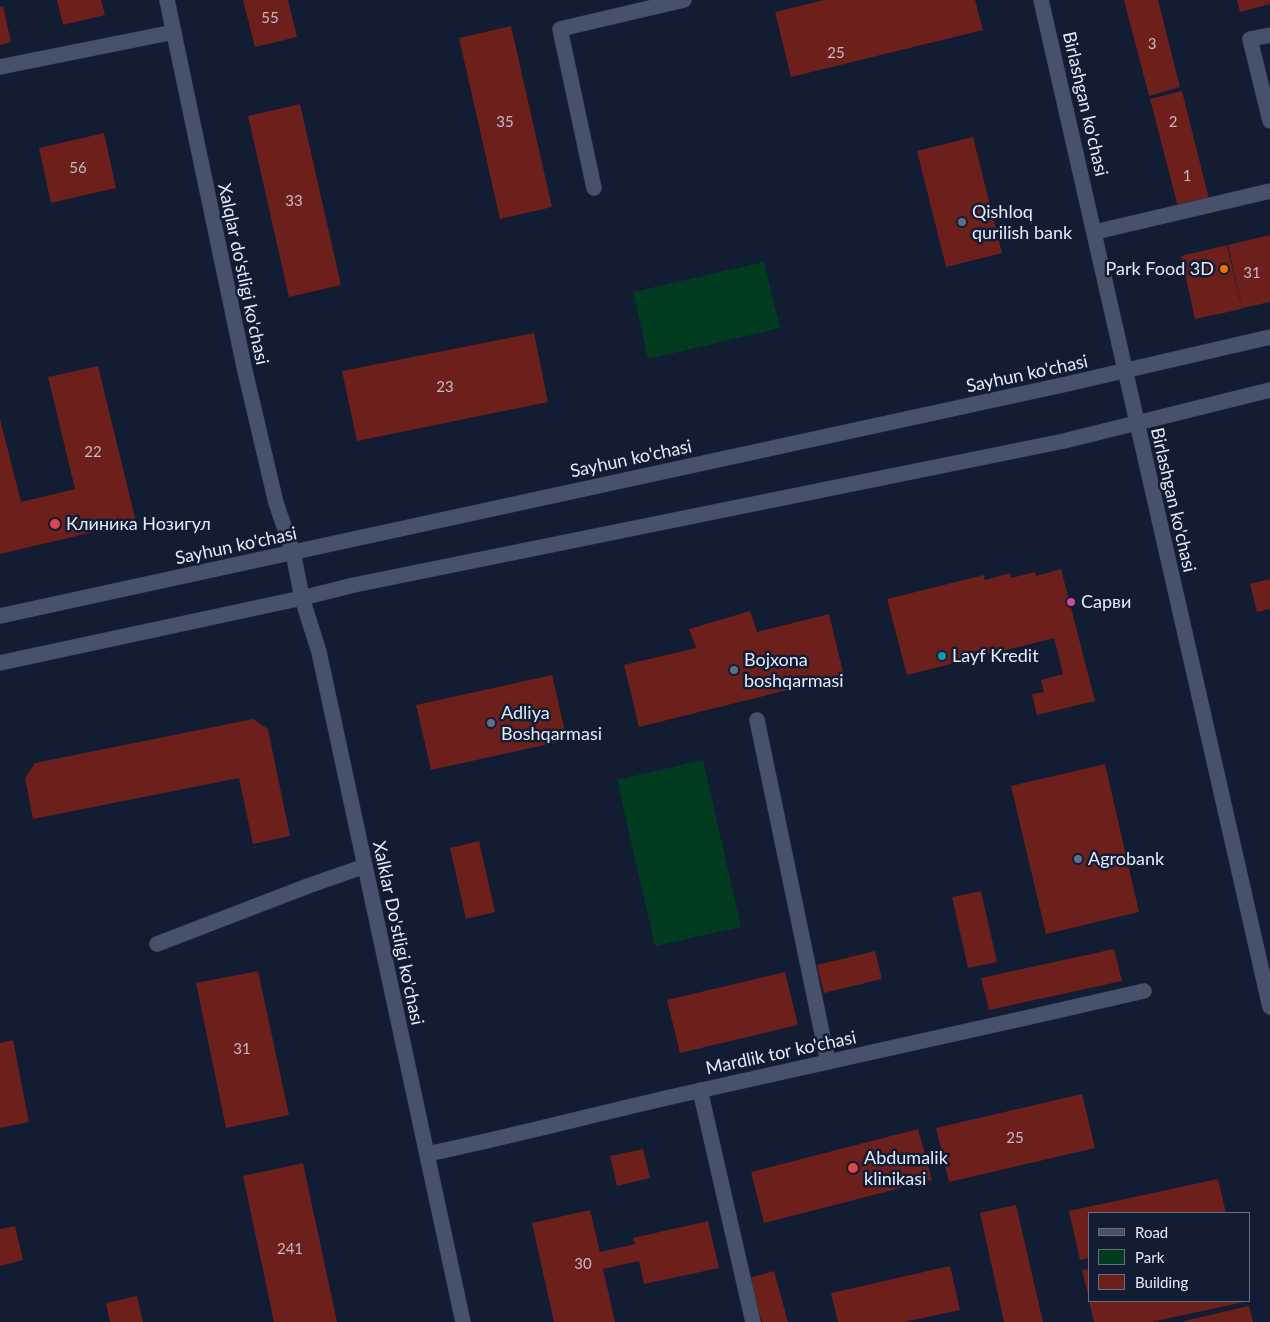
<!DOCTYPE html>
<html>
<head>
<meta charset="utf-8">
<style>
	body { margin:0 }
	#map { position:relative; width:1270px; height:1322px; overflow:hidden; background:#121c32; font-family:Lato,sans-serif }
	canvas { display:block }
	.legend { position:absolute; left:1088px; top:1212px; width:162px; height:90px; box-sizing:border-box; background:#121c32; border:1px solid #666f82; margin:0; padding:6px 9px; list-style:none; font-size:15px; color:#e3ebfb }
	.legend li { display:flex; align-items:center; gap:10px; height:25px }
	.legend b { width:25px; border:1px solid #666f82 }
</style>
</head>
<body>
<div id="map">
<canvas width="1270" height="1322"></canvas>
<ul class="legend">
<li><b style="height:6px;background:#46526c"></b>Road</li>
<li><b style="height:14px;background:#013c21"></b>Park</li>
<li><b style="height:14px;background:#6d1f1b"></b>Building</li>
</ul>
</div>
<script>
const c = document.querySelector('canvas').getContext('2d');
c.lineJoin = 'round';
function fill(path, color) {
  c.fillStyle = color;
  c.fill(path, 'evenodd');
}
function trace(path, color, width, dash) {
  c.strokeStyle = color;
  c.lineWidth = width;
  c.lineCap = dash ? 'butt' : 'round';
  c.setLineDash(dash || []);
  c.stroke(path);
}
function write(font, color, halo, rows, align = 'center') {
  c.font = font + ' Lato,sans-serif';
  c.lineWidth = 5;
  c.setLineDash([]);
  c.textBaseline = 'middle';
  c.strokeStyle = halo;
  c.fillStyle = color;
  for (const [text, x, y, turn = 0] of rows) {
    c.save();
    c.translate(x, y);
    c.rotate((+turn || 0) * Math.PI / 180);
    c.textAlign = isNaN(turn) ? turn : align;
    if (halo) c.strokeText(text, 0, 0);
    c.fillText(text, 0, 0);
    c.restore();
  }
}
fill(new Path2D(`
	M764,262L780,328L648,359L633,292Z
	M703,760L741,927L655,946L617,780Z`), '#013c21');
fill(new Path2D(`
	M57,0H101L105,15L63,25Z
	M243,0H288L297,37L255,47Z
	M824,0H975L983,30L791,77L775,12Z
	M1124,0H1158L1180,87L1149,96Z
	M1237,0H1270V4L1240,12Z
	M3,6L11,42L0,45V7Z
	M511,26L552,207L500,219L459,38Z
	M1182,91L1209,199L1178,207L1150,99Z
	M300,104L341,285L289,297L248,116Z
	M104,133L116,188L51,203L39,148Z
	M973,137L1002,253L946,267L917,151Z
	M1270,235V302L1242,308L1228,245Z
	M1227,245L1242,309L1195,319L1181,256Z
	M534,333L548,402L357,441L342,371Z
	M98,366L136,522L0,554V419L21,502L75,489L48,377Z
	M1061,569L1095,701L1037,715L1032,694L1044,692L1041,680L1063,674L1054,638L907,675L887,599L984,575L985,580L1010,573L1011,578L1035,572L1036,576Z
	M1270,579V609L1257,612L1250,584Z
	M750,611L757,632L829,614L844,676L639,727L624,665L696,648L689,629Z
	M552,675L567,740L431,770L416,705Z
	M253,719L268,729L290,836L253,844L239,778L33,819L25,778L35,763Z
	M1105,764L1139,912L1046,934L1011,786Z
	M479,841L495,912L466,919L450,848Z
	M981,891L997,962L968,968L952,897Z
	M1114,949L1122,981L989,1010L981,978Z
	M875,951L882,979L824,993L817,965Z
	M258,971L289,1115L226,1128L196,983Z
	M785,972L798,1025L680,1053L667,1000Z
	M13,1040L29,1122L0,1128V1043Z
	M1082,1094L1095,1148L949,1182L936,1128Z
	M918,1129L932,1180L764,1223L751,1172Z
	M643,1149L650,1178L617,1186L610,1156Z
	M303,1163L337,1322H274L243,1176Z
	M1218,1179L1226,1213H1089V1258L1080,1260L1069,1211Z
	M1016,1205L1043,1322H1004L980,1213Z
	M590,1210L600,1252L635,1244L633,1238L708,1221L719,1268L644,1284L639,1261L603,1269L615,1322H554L532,1223Z
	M15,1226L23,1260L0,1266V1229Z
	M950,1266L960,1310L904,1322H838L831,1293Z
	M1089,1269V1295H1088L1082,1270Z
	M774,1271L788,1322H762L749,1278Z
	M137,1296L143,1322H110L106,1303Z
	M1089,1301H1244V1302L1151,1322H1094Z
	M1249,1306L1253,1322H1184V1321Z`), '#6d1f1b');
const lane = new Path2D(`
	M757,720L828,1062
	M157,944L308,886L365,866`);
const street = new Path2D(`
	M1270,35L1250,39L1270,121
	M0,67L174,32
	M594,188L560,29L684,0
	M1095,232L1270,191
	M700,1090L753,1322
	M427,1154C519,1135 610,1110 702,1090C850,1057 997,1025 1144,991`);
const secondary = new Path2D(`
	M167,0L245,371L276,503L293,552L302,598L319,652L463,1322
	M1041,0L1270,1007
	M0,616L1067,384L1270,337
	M0,663L302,598L354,585L1064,441L1270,390`);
trace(lane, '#34384b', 16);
trace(street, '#34384b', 16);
trace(secondary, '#34384b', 16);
trace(lane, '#46526c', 15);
trace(street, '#46526c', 15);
trace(secondary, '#46526c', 15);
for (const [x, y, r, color] of [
	[962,222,5,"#5c6f8a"],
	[1224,269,5,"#e8710a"],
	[55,524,6,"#e0444e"],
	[1071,602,5,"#d1479c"],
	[942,656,5,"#0f9aa8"],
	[734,670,5,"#5c6f8a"],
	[491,723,5,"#5c6f8a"],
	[1078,859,5,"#5c6f8a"],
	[853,1168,6,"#e0444e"]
]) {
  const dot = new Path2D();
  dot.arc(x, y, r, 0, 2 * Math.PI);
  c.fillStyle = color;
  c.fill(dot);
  trace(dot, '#121c32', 2);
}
write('15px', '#c6b8c3', null, [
	["55",270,18],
	["3",1152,44],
	["25",836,53],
	["35",505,122],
	["2",1173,122],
	["56",78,168],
	["1",1187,176],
	["33",294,201],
	["31",1252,273],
	["23",445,387],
	["22",93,452],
	["31",242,1049],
	["25",1015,1138],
	["241",290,1249],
	["30",583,1264]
]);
write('18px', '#e3ebfb', '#121c32', [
	["Birlashgan ko'chasi",1085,104,77],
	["Xalqlar do'stligi ko'chasi",243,274,78],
	["Sayhun ko'chasi",1027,374,-12],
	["Sayhun ko'chasi",631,459,-12],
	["Birlashgan ko'chasi",1173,500,77],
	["Sayhun ko'chasi",236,546,-12],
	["Xalklar Do'stligi ko'chasi",398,933,78],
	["Mardlik tor ko'chasi",781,1053,-12]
]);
write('18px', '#e3ebfb', '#121c32', [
	["Qishloq",972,212],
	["qurilish bank",972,233],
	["Park Food 3D",1214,269,"right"],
	["Клиника Нозигул",66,524],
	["Сарви",1081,602],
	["Layf Kredit",952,656],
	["Bojxona",744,660],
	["boshqarmasi",744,681],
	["Adliya",501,713],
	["Boshqarmasi",501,734],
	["Agrobank",1088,859],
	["Abdumalik",864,1158],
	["klinikasi",864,1179]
], 'left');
</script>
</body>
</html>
